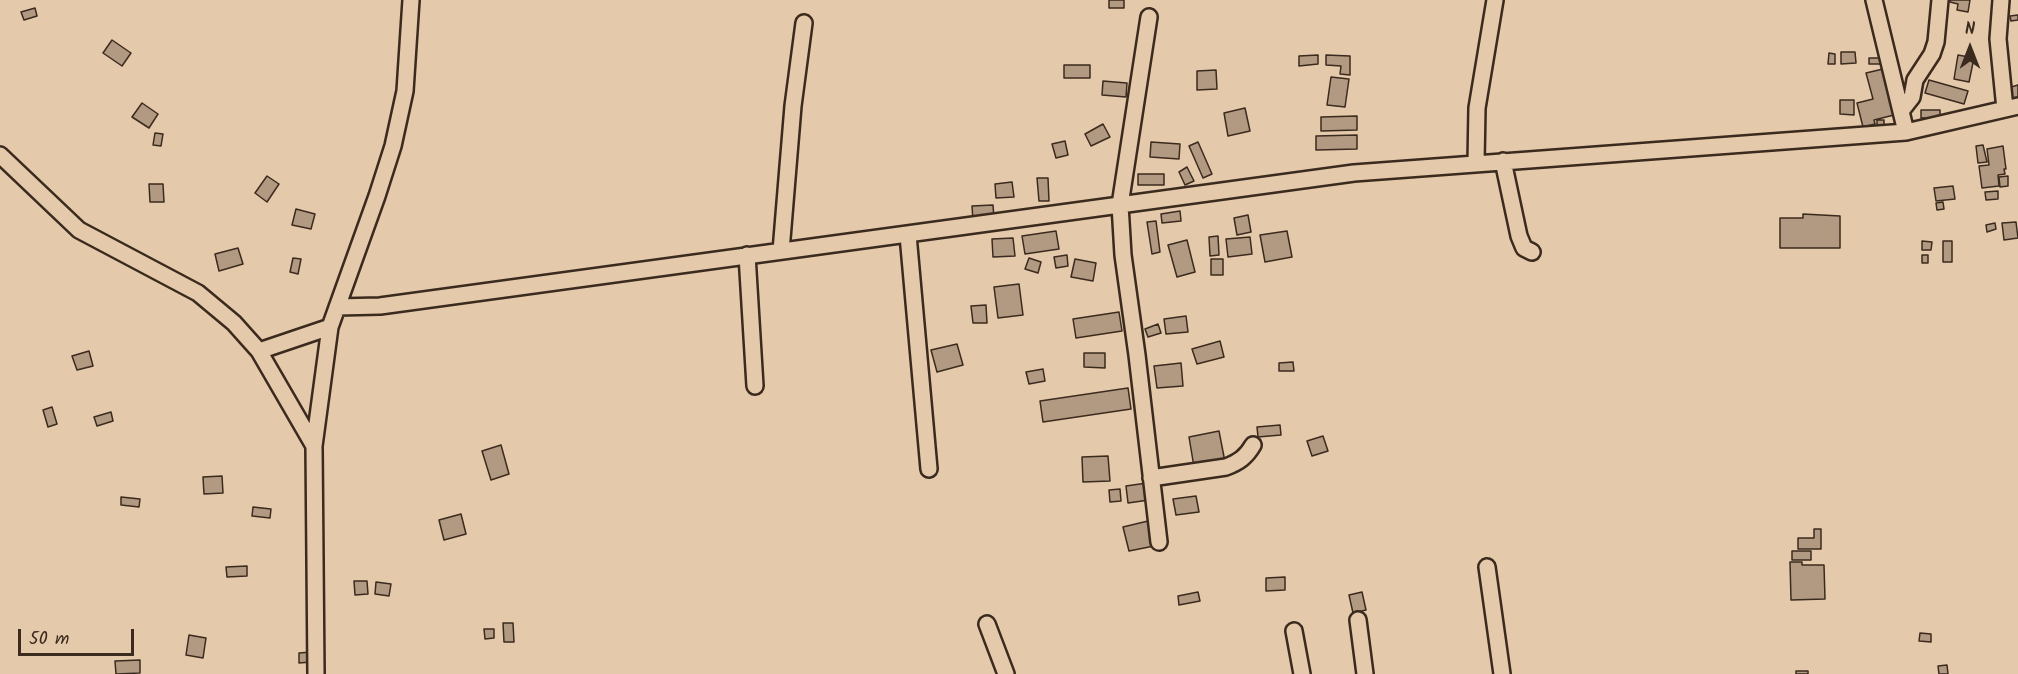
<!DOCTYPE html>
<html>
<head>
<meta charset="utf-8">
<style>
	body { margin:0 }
	#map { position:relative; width:2018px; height:674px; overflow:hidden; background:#e4c9ab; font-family:Kalam,sans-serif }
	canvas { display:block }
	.north { position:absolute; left:1940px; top:18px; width:60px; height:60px; -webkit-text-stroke:4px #e4c9ab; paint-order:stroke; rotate:0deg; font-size:16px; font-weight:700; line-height:24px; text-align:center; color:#3b2a1e }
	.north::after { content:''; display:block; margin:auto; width:21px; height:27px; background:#3b2a1e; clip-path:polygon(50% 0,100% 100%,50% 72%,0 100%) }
	.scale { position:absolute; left:18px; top:629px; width:116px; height:27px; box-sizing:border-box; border:3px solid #3b2a1e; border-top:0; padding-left:8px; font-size:18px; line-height:21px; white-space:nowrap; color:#3b2a1e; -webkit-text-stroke:4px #e4c9ab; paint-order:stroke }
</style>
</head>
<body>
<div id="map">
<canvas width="2018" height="674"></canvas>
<div class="north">N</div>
<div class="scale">50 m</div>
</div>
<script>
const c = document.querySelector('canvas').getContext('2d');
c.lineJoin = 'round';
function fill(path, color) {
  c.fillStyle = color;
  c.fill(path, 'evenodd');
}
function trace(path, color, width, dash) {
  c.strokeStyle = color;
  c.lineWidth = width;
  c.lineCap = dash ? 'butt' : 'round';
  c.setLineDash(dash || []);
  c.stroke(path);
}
const building = new Path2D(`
	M1109,0H1124V8H1109Z
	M1950,0H1970L1968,12L1957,10L1958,4L1950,2Z
	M35,8L37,16L24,20L21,12Z
	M2018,15V20L2011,21L2010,16Z
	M112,40L131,53L122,66L103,53Z
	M1841,52H1855L1856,63L1841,64Z
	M1829,53L1835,54V64H1828Z
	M1318,55V64L1299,66V56Z
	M1326,55L1350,56V75L1340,74L1341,66L1326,65Z
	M1958,55L1974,58L1969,82L1954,79Z
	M1869,58H1882L1883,64H1869Z
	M1064,65H1090V78H1064Z
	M1883,69L1894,115L1874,120L1875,124L1863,127L1857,103L1873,99L1866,73Z
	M1216,70L1217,89L1197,90V71Z
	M1331,77L1349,79L1345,107L1327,105Z
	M1929,80L1968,91L1964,104L1925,93Z
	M1103,81L1127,83L1126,97L1102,95Z
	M2018,85V101L2013,102L2008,88Z
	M1840,100H1854V115L1840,114Z
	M142,103L158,114L149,128L132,117Z
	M1245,108L1250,131L1228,136L1224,113Z
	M1921,110H1940V118H1921Z
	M1357,116V130L1321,131V117Z
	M1877,120H1884V125H1877Z
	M1103,124L1110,137L1091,146L1085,134Z
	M155,133L163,134L161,146L153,145Z
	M1357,135V149L1316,150V136Z
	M1065,141L1068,155L1056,158L1052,144Z
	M1151,142L1180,144L1179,159L1150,157Z
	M1198,142L1212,174L1203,178L1189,146Z
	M1983,145L1987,162L1978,163L1976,146Z
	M2003,146L2006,169H2004L2005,174L1998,175L1999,186L1982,188L1979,166L1989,165L1987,149Z
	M1187,167L1194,181L1185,185L1179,172Z
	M1138,174H1164V185H1138Z
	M267,176L279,184L267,202L255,193Z
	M2008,176V186L2000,187L1999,177Z
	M1037,178H1048L1049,201H1039Z
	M1012,182L1014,197L996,198L995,184Z
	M149,184H163L164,202H150Z
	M1953,186L1955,199L1936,201L1934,188Z
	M1998,191V199L1986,200L1985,192Z
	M1943,202L1944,209L1937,210L1936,203Z
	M993,205L994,219L973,221L972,206Z
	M296,209L315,214L311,229L292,225Z
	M1180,211L1181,221L1162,223L1161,214Z
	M1803,214L1840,216V248H1780V218H1803Z
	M1248,215L1251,232L1237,235L1234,218Z
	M1156,221L1160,252L1152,254L1147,222Z
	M2016,222L2018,238L2004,240L2002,223Z
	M1995,223L1996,229L1987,232L1986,225Z
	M1056,231L1059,249L1025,254L1022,236Z
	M1287,231L1292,257L1265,262L1260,235Z
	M1218,236L1219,255L1210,256L1209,237Z
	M1250,237L1252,254L1228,257L1226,239Z
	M1013,238L1015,256L993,257L992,239Z
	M1187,240L1195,272L1177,277L1168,245Z
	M1922,241L1932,242L1931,250H1922Z
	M1943,241H1952V262H1943Z
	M238,248L243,264L219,271L215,254Z
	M1067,255L1068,266L1056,268L1054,257Z
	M1922,255H1928V263H1922Z
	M293,258L301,259L298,274L290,272Z
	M1029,258L1041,262L1038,273L1025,269Z
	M1075,259L1096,263L1093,281L1071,277Z
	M1211,259H1223V275H1211Z
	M1019,284L1023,315L998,318L994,287Z
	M986,305L987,323H973L971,306Z
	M1119,312L1122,331L1076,338L1073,319Z
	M1186,316L1188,332L1166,334L1164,319Z
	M1158,324L1161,333L1148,337L1145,329Z
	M1220,341L1224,357L1197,364L1192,349Z
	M957,344L963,365L937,372L931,350Z
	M89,351L93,366L77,370L72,356Z
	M1084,353H1105V368L1084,367Z
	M1293,362L1294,371H1279V363Z
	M1181,363L1183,386L1157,388L1154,366Z
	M1043,369L1045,381L1029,384L1026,372Z
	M1128,388L1131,409L1043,422L1040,401Z
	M52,407L57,424L48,427L43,410Z
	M111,412L113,421L97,426L94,417Z
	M1280,425L1281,435L1258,437L1257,427Z
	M1219,431L1225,462L1194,467L1189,437Z
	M1323,436L1328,451L1312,456L1307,441Z
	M501,445L509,474L491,480L482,451Z
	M1108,456L1110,481L1083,482L1082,457Z
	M222,476L223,493L204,494L203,477Z
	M1147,483L1149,500L1128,503L1126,486Z
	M1120,489L1121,501L1110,502L1109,490Z
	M1196,496L1199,512L1176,515L1173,499Z
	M121,497L140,499L139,507L121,505Z
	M253,507L271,509L270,518L252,516Z
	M461,514L466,534L444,540L439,520Z
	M1148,521L1154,546L1129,551L1123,527Z
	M1814,529H1821V549H1798V538H1814Z
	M1792,551H1811V560H1792Z
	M1790,562H1802V565H1824L1825,599L1791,600Z
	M247,566V576L227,577L226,567Z
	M1285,577V590L1266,591V578Z
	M354,581H367L368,594L355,595Z
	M376,582L391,584L389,596L375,594Z
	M1198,592L1200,601L1179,605L1178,596Z
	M1362,592L1366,610L1353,613L1349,595Z
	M503,623H513L514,642H504Z
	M484,629H494V638L485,639Z
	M1920,633L1931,634V642L1919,641Z
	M189,635L206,638L203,658L186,655Z
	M311,652V662L299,663V653Z
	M140,660V673L116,674L115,661Z
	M1947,665L1948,674H1939L1938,666Z
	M1796,671H1808V674H1796Z`);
fill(building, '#b29a82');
trace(building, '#3b2a1e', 1.5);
const street = new Path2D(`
	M1874,0L1906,132
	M2001,0L1998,39L2005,109
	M1149,17L1120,205L1123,255L1137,355L1159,542
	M1901,111L1912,97L1915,80L1932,54L1936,42L1940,0
	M0,155L79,230L198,293L234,323L259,351L314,446L316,674
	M1503,161L1519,236L1524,248L1532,252
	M1476,162L1477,108L1495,0
	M908,235L929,469
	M781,251L793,106L804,23
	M747,255L755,386
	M337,307L380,306L1354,173L1906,132L2018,106
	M259,351L330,327
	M314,446L330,327L377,196L393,146L405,91L411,0
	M1151,478L1226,467C1239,462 1246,457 1253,445
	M1487,567L1502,674
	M1358,620L1365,674
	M987,624L1006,674
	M1294,631L1302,674`);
trace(street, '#3b2a1e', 20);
trace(street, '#e4c9ab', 15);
</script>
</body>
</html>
